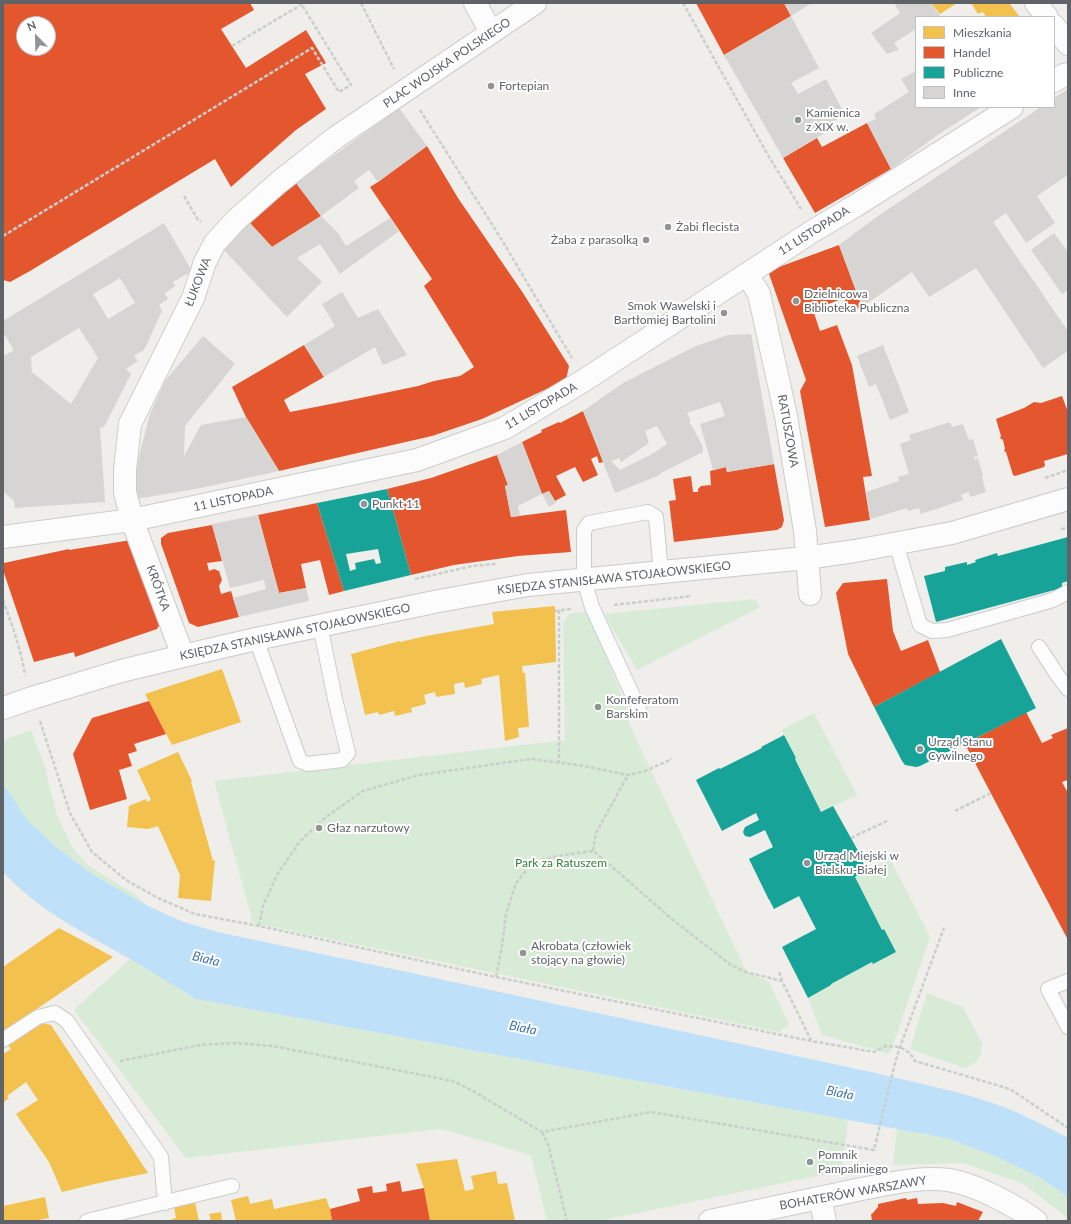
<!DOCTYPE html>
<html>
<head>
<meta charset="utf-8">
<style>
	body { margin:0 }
	#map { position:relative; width:1071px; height:1224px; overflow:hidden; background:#efeeea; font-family:Lato,sans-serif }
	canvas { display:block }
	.frame { position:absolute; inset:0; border:4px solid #5f6368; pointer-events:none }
	.legend { position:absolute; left:915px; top:16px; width:140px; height:92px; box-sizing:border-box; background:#fff; border:1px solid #bfc1c3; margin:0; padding:5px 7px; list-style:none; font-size:12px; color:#5f6368 }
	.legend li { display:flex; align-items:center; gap:8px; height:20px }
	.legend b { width:20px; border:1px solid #bfc1c3 }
	.north { position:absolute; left:16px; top:16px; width:40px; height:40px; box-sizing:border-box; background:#fff; border:1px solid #bfc1c3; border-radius:50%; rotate:337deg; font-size:11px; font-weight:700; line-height:16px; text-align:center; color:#5f6368 }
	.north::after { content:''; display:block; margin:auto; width:14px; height:18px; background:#919496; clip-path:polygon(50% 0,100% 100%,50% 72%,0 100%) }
</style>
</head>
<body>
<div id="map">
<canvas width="1071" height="1224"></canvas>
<div class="frame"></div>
<ul class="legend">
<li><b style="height:11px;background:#f2c14e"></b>Mieszkania</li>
<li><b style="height:11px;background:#e4572e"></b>Handel</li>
<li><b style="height:11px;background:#17a398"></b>Publiczne</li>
<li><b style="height:11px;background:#d6d5d3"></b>Inne</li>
</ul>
<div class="north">N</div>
</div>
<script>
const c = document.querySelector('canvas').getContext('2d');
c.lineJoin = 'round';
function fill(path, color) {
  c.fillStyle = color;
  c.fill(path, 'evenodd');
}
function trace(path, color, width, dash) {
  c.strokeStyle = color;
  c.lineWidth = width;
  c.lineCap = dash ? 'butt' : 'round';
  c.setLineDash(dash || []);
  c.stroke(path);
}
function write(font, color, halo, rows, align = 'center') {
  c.font = font + ' Lato,sans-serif';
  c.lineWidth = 4;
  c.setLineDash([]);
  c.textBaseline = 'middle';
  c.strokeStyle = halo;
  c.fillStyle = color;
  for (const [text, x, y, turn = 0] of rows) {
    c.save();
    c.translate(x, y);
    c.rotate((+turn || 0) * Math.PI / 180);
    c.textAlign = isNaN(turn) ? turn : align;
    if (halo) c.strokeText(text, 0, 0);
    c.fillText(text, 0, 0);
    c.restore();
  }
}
fill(new Path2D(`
	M755,599L760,607L637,670L604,614Z
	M588,611L626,706L628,719L633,732L746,971L769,982L789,1024L779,1032L253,923L214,781L565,740L563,622L569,614Z
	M814,713L857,795L821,812L795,759L796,758L781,730Z
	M31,730L45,767L57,815L72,847L88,865L134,894L146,905L92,874L55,846L27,820L3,783V740Z
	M890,859L930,937L890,1054L822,1035L808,998L831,985V984L872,962L873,964L896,952L884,929L882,930L855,877Z
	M130,959L196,999L848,1120L842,1171L599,1221H547L531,1155L449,1131L440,1129L186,1158L74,1010Z
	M927,993L963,1007L982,1043L981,1053L976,1062L965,1068L910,1049Z
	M897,1129L946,1138L995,1156L1039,1177L1068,1197V1218L1022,1183L963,1163L893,1165Z`), '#d8ebd6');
fill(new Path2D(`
	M3,783L27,820L55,846L92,874L146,905L181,921L217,932L407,972L880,1074C921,1084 964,1092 1004,1107C1026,1116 1047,1127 1068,1138V1197L1039,1177L995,1156L946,1138L196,999C172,985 149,970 125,956C82,932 37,909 3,872Z`), '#bfe0f9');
fill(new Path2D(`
	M931,3H957L940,14Z
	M971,3H1009L1020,17H986L983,12L978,14Z
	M555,606L556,662L522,666L523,673H525L529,727L518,728L519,737L505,741L499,675L481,679L482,684L465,688L464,682L454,684L455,694L436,697L435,692L424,695L426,704L411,708L412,712L395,716L394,711L379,715L378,712L365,715L351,654L400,641V642L426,636L494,624L492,612Z
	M222,669L241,722L172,745L145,694Z
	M178,752L192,781L191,782L213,861L215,860L211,901L178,898L180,875L158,826L148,829L127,827L129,806L146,799L147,802L151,800L137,770Z
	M59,928L113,957L3,1032V967Z
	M41,1023L51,1025L148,1173L99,1183L62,1192L49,1162L16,1114L38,1100L26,1082L7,1096L9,1098L3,1103V1054L11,1049L8,1045Z
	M457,1159L465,1191L474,1189L471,1176L496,1171L498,1184L507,1183L515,1221H430L424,1188L416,1164Z
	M248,1196L250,1204L272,1199L274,1209L326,1198L330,1209L332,1221H236L231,1200Z
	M45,1197L49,1218L34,1221H3V1206Z
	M195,1202L199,1221H167L176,1218L174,1207Z
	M221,1212L222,1221H211L209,1214Z`), '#f2c14e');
fill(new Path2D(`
	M3,3H250L254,10L221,29L246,68L306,30L326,63L305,74L326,109L296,130L231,187L215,159L30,271L10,282L3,280ZM24,24H48V48H24Z
	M696,3H784L791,16L724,55Z
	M867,123L891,169L815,213L783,158L817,138L822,147Z
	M427,146L458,198L523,293L569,366L566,380L482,419L432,436L279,471L246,417L232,387L304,345L324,377L284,400L290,412L346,401L418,386L434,381L460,376L474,367L424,286L432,279L370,187L378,182Z
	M296,183L321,216L272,247L249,222Z
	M839,245L862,307L849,312L844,298L813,310L820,331L837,325L852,365L872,476L863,477L870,520L825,527L800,391L806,380L768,271Z
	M1062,396L1068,412V454L1044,461L1045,465L1044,467L1015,476L1013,475L1006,452L1004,451L1005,449L1003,440L1000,438L1001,436L996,419L1024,408L1034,402L1041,403Z
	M583,411L604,462L599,463L597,456L591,459L598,475L583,482L575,467L556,476L566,495L555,501L549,491L542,494L522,442L542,432L541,430L559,422L560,423Z
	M497,455L508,485L505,486L511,517L566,510L571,552L518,556L454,565L411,575L387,489L431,478Z
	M774,464L784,520L782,527L777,530L674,542L669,501L676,500L673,479L691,476L693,492H698V489L701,486L710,485L711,486L710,471L726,467L727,472Z
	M317,503L344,591L329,595L320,560L301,564L306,588L279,593L258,515Z
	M212,525L222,561L207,563L209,571L214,569L219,571L222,580L219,586L221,594L231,591L239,617L198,627L189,623L161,544V538L168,533Z
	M131,540L160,624L157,629L75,657L74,652L34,662L3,570L4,563L69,549V550Z
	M887,579L893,631L901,651L928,640L940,672L874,707L848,654L836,593L843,583Z
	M149,701L166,734L134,744L137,751L128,754L132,766L119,770L127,799L90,810L73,754L92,718Z
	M1026,712L1042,743L1053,738L1051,735L1068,728V780L1062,782L1068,793V940L965,744Z
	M400,1181L402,1192L424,1188L430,1221H332L330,1209L360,1201L357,1189L372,1186L373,1193L387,1191L386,1184Z
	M906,1198L907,1200L917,1198L918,1204L943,1203L956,1206L957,1202L983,1212L978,1221H872L871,1214H872L878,1207V1204Z`), '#e4572e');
fill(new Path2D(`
	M387,489L411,575L344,591L317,503ZM378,549L381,563L376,564L374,559L355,563L356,569L350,571L346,554Z
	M1068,537V581L1062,583V588L936,622L924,576L945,571V567L967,562V565L976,562L975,560L997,553L998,556Z
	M1001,639L1036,708L920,766L916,767L905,765L902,761L874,707Z
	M784,735L796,758L795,759L821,812L833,806L861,856L860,857L867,870L855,877L882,930L884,929L896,952L873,964L872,962L831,984V985L808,998L782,947L816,929L799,896L774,909L769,899V900L749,859L773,847L765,830L750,837L745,836L743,832L745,827L759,820L756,813L722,831L696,780L719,768L720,769L762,748L761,747Z`), '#17a398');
fill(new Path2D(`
	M784,3H812L791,16L819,68L791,83L798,94L826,79L845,115L825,126L828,131L783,158L724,55L791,16Z
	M894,3H931L941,17H916V29L894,43L899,50L887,54L871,33L900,13Z
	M916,71V107H981L939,134L891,169L867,123L876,119L874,114L909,92L901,79Z
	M1068,89V175L1037,196L1055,223L1026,243L1006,213L993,222L1068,331V351L1043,368L976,268L929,297L912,272L862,307L839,245L875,218L1041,107H1054V98Z
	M399,108L427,146L378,182L369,170L354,181L359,188L321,216L338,233L346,246L390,218L399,231L340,274L320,244L297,258L322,282L287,317L223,249L249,222L272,247L321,216L296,183Z
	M164,223L192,271L173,282L175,286L165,293L168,299L159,305L162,311L144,350L134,356L138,361L126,369L131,374L104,427L100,428L105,502L15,508L14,501L3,491V356L13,351V349L3,332V321ZM120,278L135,303L108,319L93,294ZM79,328L98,358L71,404L32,372L31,357Z
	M1054,233L1068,252V290L1062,294L1031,250Z
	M342,292L358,318L378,309L407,355L383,365L375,347L324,377L304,345L335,326L322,304Z
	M751,334L774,464L727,472L726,467L713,470L700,424L725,416L720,402L687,413L691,421L689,422L693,428L702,445L703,452L659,474L660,475L615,493L583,411L623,383L696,346L728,335ZM657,426L667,444L652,454L620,470L611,461L619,458L621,462L649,443L645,431Z
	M203,336L235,364L185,426L184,456L201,425L246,417L279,471L201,488L136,499L134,497L139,456L150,414L165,381Z
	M883,345L909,412L890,420L876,384L869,387L857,356Z
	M950,422L952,427L963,424L969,440L973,439L978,456L974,457L975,460L978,458L983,476L982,477L986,492L970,497L969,492L961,495L963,500L921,514L919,508L908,511L907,508L870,519L866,492L899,481L898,477L909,474L900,444L911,440L909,435Z
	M522,442L542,494L518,506L520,516L511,517L505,486L508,485L497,455Z
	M549,491L555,501L557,502L549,507L542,494Z
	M258,515L279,593L306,588L309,601L239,617L233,598L266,589L264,580L230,588L212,524Z`), '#d6d5d3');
const lane = new Path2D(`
	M896,543L920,625L932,631L947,630L1053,600L1068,592
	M256,639L300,761L308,764L342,760L348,753L335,699L320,625
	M1039,647L1058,676L1068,689
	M639,709L592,607L584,580V530L589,523L648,512L656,517L661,573
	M1068,981L1048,989L1068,1027
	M3,1040L38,1017L55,1013L67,1021L161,1157L165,1203
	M87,1221L232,1186`);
const street = new Path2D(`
	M475,3L491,32
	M1036,3L1047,17
	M1054,26L1068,44
	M1054,81L1064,75L1068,74
	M747,274L759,294L786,416L805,531L810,594
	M3,537L132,520L417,460L505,428L583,381L813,231L855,206L1012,107
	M183,656L132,520L125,492V470L130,424L193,298L205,262L215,243L236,220L278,183L335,138L535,3
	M820,1198L825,1221
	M710,1221C757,1211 805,1201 852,1191C882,1185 918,1176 948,1180C973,1183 1016,1206 1036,1221`);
const secondary = new Path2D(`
	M3,708L32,698L121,671L183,656L256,639L439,601L528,585L806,558L855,551L952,533L1068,499`);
trace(lane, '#cbcccc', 16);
trace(street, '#cbcccc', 24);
trace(secondary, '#cacacb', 24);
trace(new Path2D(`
	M361,3L394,69
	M683,3L769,157L801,209
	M232,46L304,3
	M420,110L500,237L572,358
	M184,196L198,220L201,222
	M3,236L312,48L339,92L351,85L302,5
	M1045,478L1068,470
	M1061,529L1068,528
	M415,579L472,566L496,564
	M3,600C12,625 21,649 25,675
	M614,605L692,596
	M559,610V763
	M555,611L571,609
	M40,721L70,813L92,852L126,880L158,898L195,914L259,926L496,977L811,1041L874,1052L886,1046L900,1047L910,1053L915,1061L1010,1089L1068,1128
	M955,811L991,793
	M851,838L889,820
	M593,851L596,833L628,775
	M259,926L263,906L277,875L300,841L326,817L363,791L419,775L531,759L584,766L628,775L645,771L672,759
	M779,972L782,980
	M496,977L502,946L506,914L516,883L533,862L563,855L593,851L617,871L673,920L731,965L746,972L782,981L811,1040
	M120,1061L200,1045L236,1043L273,1046L453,1081L473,1091L542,1132L651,1112L874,1150L895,1063L900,1047L944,928
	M542,1132L548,1144L567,1221`), '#cacfcc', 2.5, [4, 2]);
trace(lane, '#fdfcfc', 14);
trace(street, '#fdfcfc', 22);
trace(secondary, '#fdfcfc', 22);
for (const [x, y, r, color] of [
	[491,86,4,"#919496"],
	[798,120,4,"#919496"],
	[668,227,4,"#919496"],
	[646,240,4,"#919496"],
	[796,301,4,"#919496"],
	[724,313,4,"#919496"],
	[364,504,4,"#919496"],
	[598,707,4,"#919496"],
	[920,749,4,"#919496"],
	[319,828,4,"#919496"],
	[807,863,4,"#919496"],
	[523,953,4,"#919496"],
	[810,1162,4,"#919496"]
]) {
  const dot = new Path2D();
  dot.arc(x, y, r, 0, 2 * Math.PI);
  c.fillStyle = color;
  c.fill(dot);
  trace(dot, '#fff', 1.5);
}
write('12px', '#5f6368', '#fff', [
	["PLAC WOJSKA POLSKIEGO",447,63,-34],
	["11 LISTOPADA",814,231,-32],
	["ŁUKOWA",198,282,-68],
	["11 LISTOPADA",541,406,-30],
	["RATUSZOWA",788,431,80],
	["11 LISTOPADA",233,499,-12],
	["KSIĘDZA STANISŁAWA STOJAŁOWSKIEGO",614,578,-6],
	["KRÓTKA",158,588,70],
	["KSIĘDZA STANISŁAWA STOJAŁOWSKIEGO",295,632,-12],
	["BOHATERÓW WARSZAWY",853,1193,-10]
]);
write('12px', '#5f6368', '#fff', [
	["Fortepian",499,86],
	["Kamienica",806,113],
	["z XIX w.",806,127],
	["Żabi flecista",676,227],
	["Żaba z parasolką",638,240,"right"],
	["Dzielnicowa",804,294],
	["Biblioteka Publiczna",804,308],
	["Smok Wawelski i",716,306,"right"],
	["Bartłomiej Bartolini",716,320,"right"],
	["Punkt 11",372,504],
	["Konfeferatom",606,700],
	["Barskim",606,714],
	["Urząd Stanu",928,742],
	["Cywilnego",928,756],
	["Głaz narzutowy",327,828],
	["Urząd Miejski w",815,856],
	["Bielsku-Białej",815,870],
	["Akrobata (człowiek",531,946],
	["stojący na głowie)",531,960],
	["Pomnik",818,1155],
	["Pampaliniego",818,1169]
], 'left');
write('12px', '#348238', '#fff', [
	["Park za Ratuszem",561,863]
]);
write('italic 13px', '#4174aa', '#fff', [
	["Biała",206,959,14],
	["Biała",523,1028,12],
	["Biała",840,1093,12]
]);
</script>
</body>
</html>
